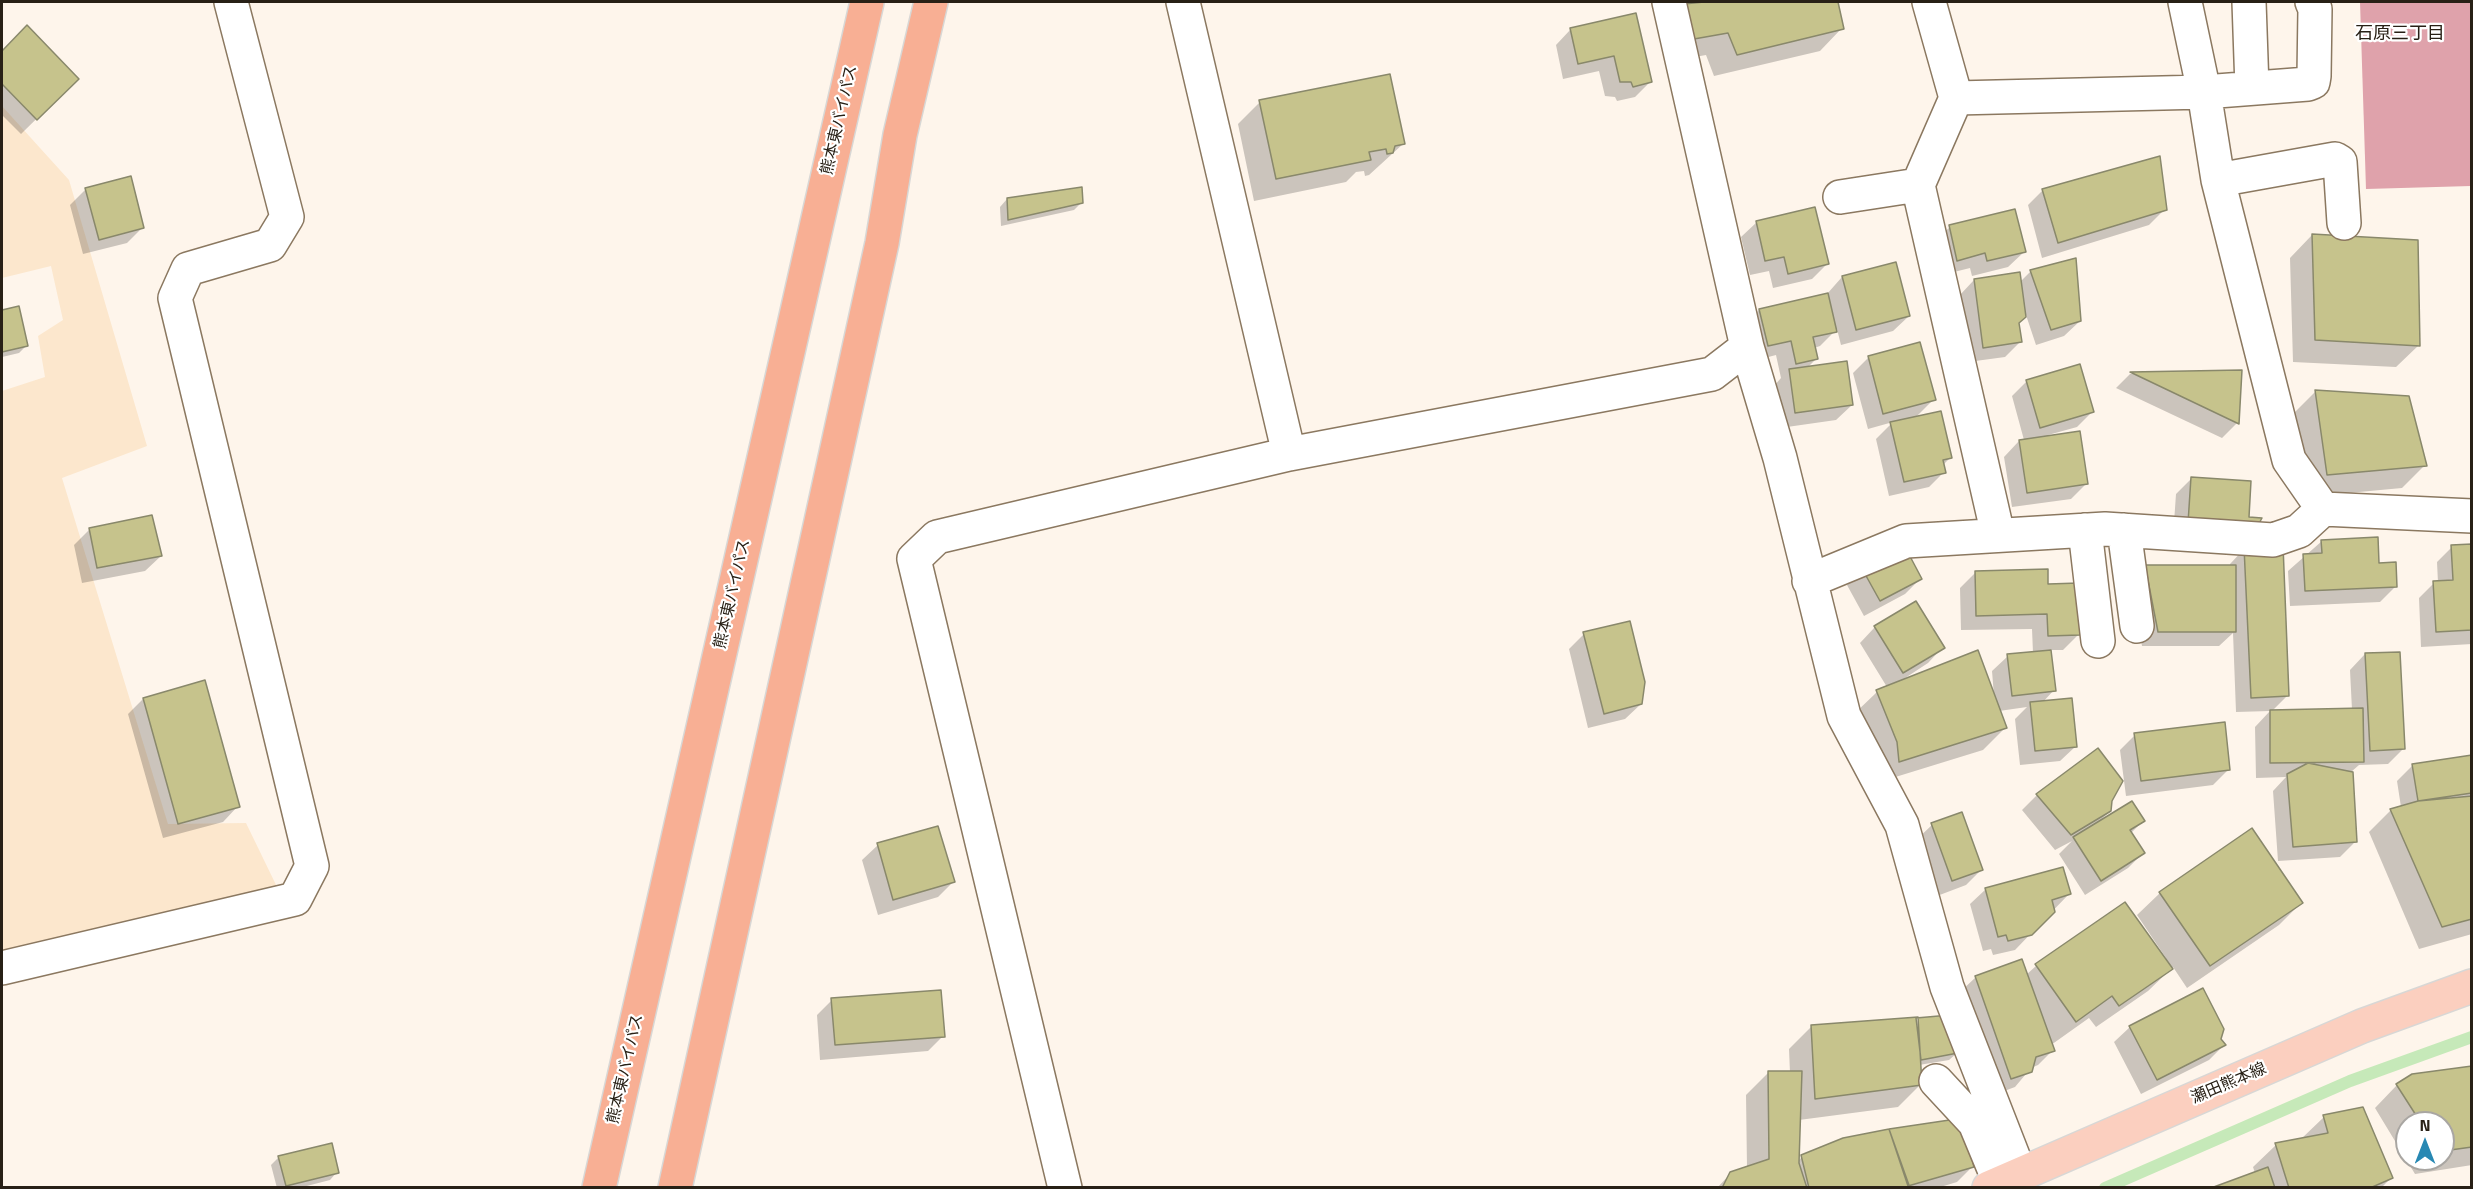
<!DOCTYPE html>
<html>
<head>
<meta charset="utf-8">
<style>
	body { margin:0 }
	#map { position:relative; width:2473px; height:1189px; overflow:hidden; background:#fef5eb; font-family:"Titillium Web",sans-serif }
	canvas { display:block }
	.frame { position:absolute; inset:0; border:3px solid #282016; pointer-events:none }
	.north { position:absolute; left:2395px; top:1111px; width:60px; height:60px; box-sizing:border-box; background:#fff; border:2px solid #a9a6a2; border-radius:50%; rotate:0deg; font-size:16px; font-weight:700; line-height:24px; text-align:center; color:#282016 }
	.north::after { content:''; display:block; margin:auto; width:21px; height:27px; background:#2888b3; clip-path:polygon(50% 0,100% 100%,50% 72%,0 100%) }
</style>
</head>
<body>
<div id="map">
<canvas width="2473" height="1189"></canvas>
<div class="frame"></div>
<div class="north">N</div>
</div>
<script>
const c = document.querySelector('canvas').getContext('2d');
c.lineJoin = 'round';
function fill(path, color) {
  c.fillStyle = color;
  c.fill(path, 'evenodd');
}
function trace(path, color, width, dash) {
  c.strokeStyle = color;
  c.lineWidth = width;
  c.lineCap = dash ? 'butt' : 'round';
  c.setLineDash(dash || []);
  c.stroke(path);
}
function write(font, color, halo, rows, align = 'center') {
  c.font = font + ' "Titillium Web","Noto Sans JP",sans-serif';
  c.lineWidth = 4.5;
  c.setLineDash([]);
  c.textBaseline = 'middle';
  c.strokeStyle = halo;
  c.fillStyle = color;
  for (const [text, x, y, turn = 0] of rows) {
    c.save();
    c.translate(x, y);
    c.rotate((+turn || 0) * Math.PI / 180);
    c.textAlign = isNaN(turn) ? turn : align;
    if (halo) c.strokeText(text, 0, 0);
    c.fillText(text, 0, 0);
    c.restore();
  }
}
fill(new Path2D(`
	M2,106L69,180L147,446L62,478L168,824L246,823L278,889L2,954V391L45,377L38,336L63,320L51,266L2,278Z`), '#fce7cd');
fill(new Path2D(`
	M2360,2H2471V186L2366,189Z`), '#dfa2ab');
fill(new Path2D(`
	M1703,2H1836L1842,28L1820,51L1714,76L1706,55L1672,61Z
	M1635,15L1650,82L1635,97L1617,101L1615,97L1605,96L1599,71L1563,79L1556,45L1571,29Z
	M27,28L77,79L21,134L2,115V53Z
	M1260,102L1403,144L1369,175L1365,176L1364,171L1356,172L1346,182L1254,201L1238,124Z
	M86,189L143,227L127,243L83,254L70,205Z
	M2043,190L2165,209L2149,225L2042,258L2028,205Z
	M1007,199L1081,203L1074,210L1001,226L1000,207Z
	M1757,222L1827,264L1812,279L1773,288L1769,271L1750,275L1741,237Z
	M1950,227L2024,252L2008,267L1972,276L1970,268L1942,275L1934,242Z
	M2312,235L2419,345L2396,367L2293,362L2290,258Z
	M2031,271L2080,321L2064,336L2036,345L2026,315L2017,324L2020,342L2005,357L1968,362L1959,296L1974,280L2020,282Z
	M1842,277L1909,316L1893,331L1841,345L1837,329L1820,346L1814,348L1817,358L1807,368L1852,405L1836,420L1780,428L1774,386L1781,378L1776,355L1753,361L1744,326L1759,310L1827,294Z
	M18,308L26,346L19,353L2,357V312Z
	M1919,343L1934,399L1915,418L1951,457L1943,465L1944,472L1929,487L1889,496L1876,439L1893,422L1868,429L1853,373L1868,358Z
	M2241,371L2237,423L2222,438L2116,388L2130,374Z
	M2027,381L2093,411L2077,427L2048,435L2087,483L2071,499L2012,507L2004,457L2019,441L2024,440L2012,396Z
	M2315,392L2425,465L2402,488L2305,497L2293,414Z
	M2191,479L2250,483L2173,537L2176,494Z
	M90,529L161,556L145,571L82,583L74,545Z
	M2322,541L2378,564L2396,586L2380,602L2290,606L2288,571Z
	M2472,546V644L2421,647L2419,598L2434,583H2438L2437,562L2452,547Z
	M2245,548L2287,696L2272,711L2352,710L2350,670L2365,654L2403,749L2388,764L2359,765L2351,772L2356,841L2340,857L2278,861L2273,791L2286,777L2256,778L2255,727L2270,711L2236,712L2233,633L2219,646H2142L2130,582L2146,567H2230V564Z
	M1862,570L1920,579L1905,594L1864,616L1847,585Z
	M1975,573L2046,586L2079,634L2063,650H2049L2054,690L2042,703L2076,746L2060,761L2020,765L2015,719L2027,707L1999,711L2006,727L1983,750L1876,783L1854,714L1877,692L1887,687L1860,643L1875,627L1943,647L1928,663L1896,684L1994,696L1992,671L2008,656L2033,653L2032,629L1961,630L1960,588Z
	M1584,634L1641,704L1625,719L1588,728L1569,649Z
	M143,699L238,806L223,822L163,838L128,714Z
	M2135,735L2229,769L2213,785L2126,796L2120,750Z
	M2472,756V934L2419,949L2369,832L2391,810L2401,807L2397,781L2413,765Z
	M2037,795L2110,811L2098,823L2143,821L2131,833L2143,853L2128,868L2085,895L2059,854L2072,841L2055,850L2022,810Z
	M1961,814L1981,870L1966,885L1937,896L1916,840L1932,825Z
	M878,845L953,882L938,897L878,915L862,860Z
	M1986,889L2069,894L2015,950L1993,955L1991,949L1983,951L1970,904Z
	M2160,893L2301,903L2279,925L2187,988L2173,967L2148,991L2096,1027L2089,1018L2051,1045L2053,1050L2038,1065L2031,1068L2015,1087L1996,1094L1960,992L1976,977L2026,975L2036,966L2164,959L2166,958L2137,915Z
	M832,1000L943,1036L928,1051L820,1060L817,1015Z
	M1811,1027L1957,1053L1949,1060L1919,1065L1921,1084L1898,1107L1799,1120L1798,1161L1802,1157L1973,1166L1957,1182L1937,1188H1717L1731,1173L1747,1168L1746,1095L1769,1072L1790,1073L1789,1049Z
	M2130,1027L2224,1045L2209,1060L2141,1094L2114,1042Z
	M2472,1067V1165L2415,1174L2375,1108L2397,1085ZM2407,1123H2443V1159H2407Z
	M2324,1117L2392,1177L2381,1188H2215L2255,1173L2253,1167L2276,1145L2300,1140Z
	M279,1157L337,1172L330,1180L299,1188H277L271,1165Z`), '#0003');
trace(new Path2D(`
	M2105,1188L2350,1081L2472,1037`), '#c6e9b9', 12);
const building = new Path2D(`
	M1704,2H1838L1844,29L1737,55L1728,33L1694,39L1684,4Z
	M1636,13L1652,82L1633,87L1631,82H1620L1614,56L1578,64L1570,28Z
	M27,25L79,79L37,120L2,84V51Z
	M1390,74L1405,144L1395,146L1393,153L1387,154L1386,149L1369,152L1371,160L1276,179L1259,100Z
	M2160,156L2167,210L2058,243L2042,189Z
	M131,176L144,228L99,240L85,188Z
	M1082,187L1083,203L1008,220L1007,198Z
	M1815,207L1829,264L1788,274L1784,257L1765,261L1756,221Z
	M2015,209L2026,252L1987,261L1985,253L1957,261L1949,225Z
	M2312,234L2418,240L2420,346L2315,340Z
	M2076,258L2081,321L2051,330L2030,270Z
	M1896,262L1910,316L1856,330L1842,276Z
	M2020,272L2026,317L2019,323L2022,342L1983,348L1974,279Z
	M1828,293L1837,332L1813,337L1818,359L1796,364L1791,341L1768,346L1759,309Z
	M19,306L28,346L2,352V310Z
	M1920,342L1936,400L1883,414L1868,356Z
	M1847,361L1853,405L1795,413L1789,369Z
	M2080,364L2094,412L2040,428L2026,380Z
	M2242,370L2239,424L2130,372Z
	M2315,390L2409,396L2427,466L2327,475Z
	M1941,411L1952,458L1943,460L1946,473L1904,482L1890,422Z
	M2080,431L2088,484L2027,493L2019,440Z
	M2191,477L2251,481L2249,517L2262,518L2257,527L2188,523Z
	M152,515L162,556L97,568L89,528Z
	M2378,537L2379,563L2396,562L2397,587L2305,591L2303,554L2322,553L2321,540Z
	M2472,544V630L2436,632L2433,581L2453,580L2451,545Z
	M1904,545L1922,579L1880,601L1865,574Z
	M2283,545L2289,696L2251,698L2244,547Z
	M2145,565H2236V632H2158Z
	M2048,569V584L2079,583L2080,635L2048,636L2047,614L1976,616L1975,571Z
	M1916,601L1945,648L1903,673L1874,626Z
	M1630,621L1645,682L1642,704L1604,714L1583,632Z
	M1978,650L2007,728L1899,762L1897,742L1876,690Z
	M2051,650L2056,691L2012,696L2007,654Z
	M2400,652L2405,749L2370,751L2365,653Z
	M205,680L240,807L178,824L143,698Z
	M2072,698L2077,747L2035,751L2030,702Z
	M2363,708L2364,762L2270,763V710Z
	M2225,722L2230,770L2141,781L2134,733Z
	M2098,748L2123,781L2112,801L2111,811L2071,835L2036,794Z
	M2472,755V793L2418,801L2412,764Z
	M2308,763L2353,772L2357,842L2293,847L2287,774Z
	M2472,796V919L2442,927L2390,809L2418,801Z
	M2132,801L2145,821L2130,830L2145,853L2101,881L2073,837Z
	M1962,812L1983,870L1952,881L1931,823Z
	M938,826L955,882L893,900L877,843Z
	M2252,828L2303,903L2210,966L2159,892Z
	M2063,867L2071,894L2052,900L2055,912L2032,935L2008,941L2006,935L1998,937L1985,888Z
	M2125,902L2173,969L2119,1006L2112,996L2076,1022L2035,964Z
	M2022,959L2055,1051L2036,1057L2032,1072L2011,1079L1975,976Z
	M2203,988L2224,1029L2221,1039L2226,1045L2157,1080L2129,1026Z
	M941,990L945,1037L835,1045L831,998Z
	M1950,1015L1958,1053L1921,1060L1916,1018Z
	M1918,1017L1922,1085L1815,1099L1811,1025Z
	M2472,1066V1147L2443,1151V1123H2421L2396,1084L2412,1074Z
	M1768,1071H1802L1799,1163L1807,1188H1722L1730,1172L1769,1159Z
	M2363,1107L2393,1178L2370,1188H2289L2275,1143L2328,1133L2323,1115Z
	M1963,1118L1974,1167L1908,1186L1889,1129Z
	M1889,1129L1910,1188H1809L1801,1155L1843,1138Z
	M332,1143L339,1173L286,1186L278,1156Z
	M2268,1167L2275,1188H2211Z`);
fill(building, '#c6c38c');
trace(building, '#89886b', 1.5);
const minor = new Path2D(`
	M1183,2L1289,454
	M1669,2L1747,347L1780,458L1844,716L1902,825L1947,987L2020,1174
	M1929,2L1956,98L2204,92L2308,84L2313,82L2314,76L2315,9L2312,2
	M2185,2L2204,92L2218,180L2289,460L2323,509
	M2249,2L2252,88
	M2218,180L2335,159L2340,162L2344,223
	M1918,185L1998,535
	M1840,197L1918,185L1956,98
	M2085,530L2098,641
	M2124,530L2137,626
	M1809,581L1906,541L2105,529L2273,540L2299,531L2323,509L2472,516
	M2,968L295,899L312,866L175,298L188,269L270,245L287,217L231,2
	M1936,1081L1975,1123L1997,1176
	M1065,1188L914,559L937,537L1289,454L1712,374L1747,347`);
const major = new Path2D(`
	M1989,1188L2362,1026L2472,986`);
const highway = new Path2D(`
	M599,1188L867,2
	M675,1188L882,243L900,135L931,2`);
trace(minor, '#8b7860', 36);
trace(major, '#d8d7d5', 36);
trace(highway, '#d8d7d5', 36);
trace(minor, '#fff', 33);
trace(major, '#fbcfbf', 33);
trace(highway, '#f8af94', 33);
write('16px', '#282016', '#fff', [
	["熊本東バイパス",840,120,-77],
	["熊本東バイパス",733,594,-77],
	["熊本東バイパス",626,1069,-77],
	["瀬田熊本線",2229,1084,-23]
]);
write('18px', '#282016', '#fff', [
	["石原三丁目",2400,35]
]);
</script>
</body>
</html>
